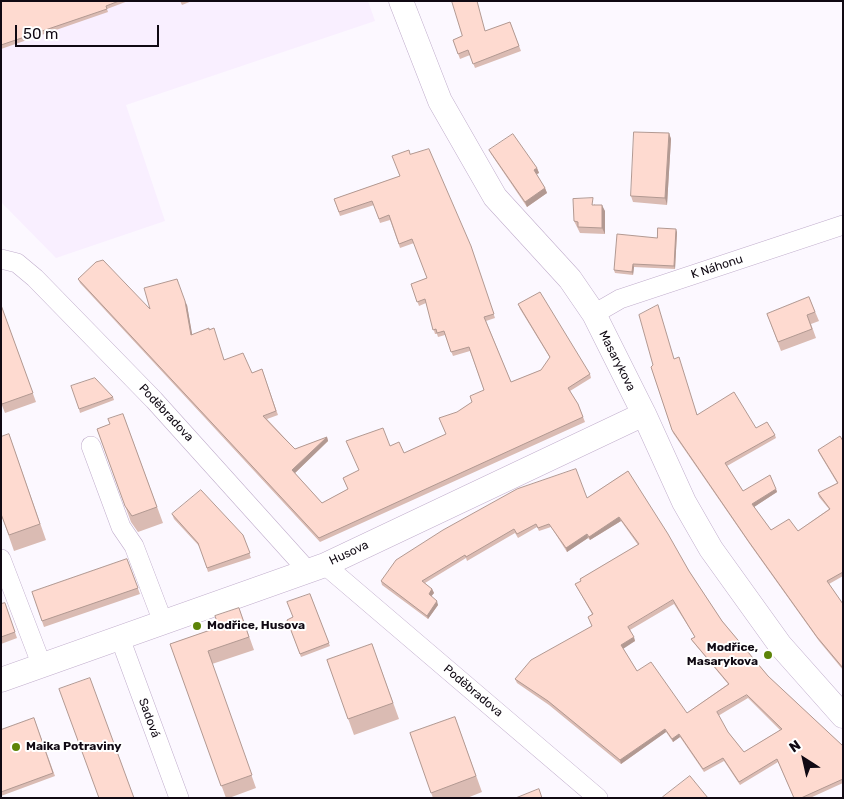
<!DOCTYPE html>
<html>
<head>
<meta charset="utf-8">
<style>
	body { margin:0 }
	#map { position:relative; width:844px; height:799px; overflow:hidden; background:#fcf8ff; font-family:Rubik,sans-serif }
	canvas { display:block }
	.frame { position:absolute; inset:0; border:2px solid #100913; pointer-events:none }
	.north { position:absolute; left:779px; top:734px; width:50px; height:50px; -webkit-text-stroke:4px #fff; paint-order:stroke; rotate:325deg; font-size:14px; font-weight:700; line-height:20px; text-align:center; color:#100913 }
	.north::after { content:''; display:block; margin:auto; width:18px; height:22px; background:#100913; clip-path:polygon(50% 0,100% 100%,50% 72%,0 100%) }
	.scale { position:absolute; left:15px; top:25px; width:144px; height:22px; box-sizing:border-box; border:2px solid #100913; border-top:0; padding-left:6px; font-size:15px; line-height:18px; white-space:nowrap; color:#100913; -webkit-text-stroke:4px #fff; paint-order:stroke }
</style>
</head>
<body>
<div id="map">
<canvas width="844" height="799"></canvas>
<div class="frame"></div>
<div class="north">N</div>
<div class="scale">50 m</div>
</div>
<script>
const c = document.querySelector('canvas').getContext('2d');
c.lineJoin = 'round';
function fill(path, color) {
  c.fillStyle = color;
  c.fill(path, 'evenodd');
}
function trace(path, color, width, dash) {
  c.strokeStyle = color;
  c.lineWidth = width;
  c.lineCap = dash ? 'butt' : 'round';
  c.setLineDash(dash || []);
  c.stroke(path);
}
function write(font, color, halo, rows, align = 'center') {
  c.font = font + ' Rubik,sans-serif';
  c.lineWidth = 4;
  c.setLineDash([]);
  c.textBaseline = 'middle';
  c.strokeStyle = halo;
  c.fillStyle = color;
  for (const [text, x, y, turn = 0] of rows) {
    c.save();
    c.translate(x, y);
    c.rotate((+turn || 0) * Math.PI / 180);
    c.textAlign = isNaN(turn) ? turn : align;
    if (halo) c.strokeText(text, 0, 0);
    c.fillText(text, 0, 0);
    c.restore();
  }
}
fill(new Path2D(`
	M1,1H368L375,21L126,105L165,221L56,258L1,202Z`), '#f9efff');
const minor = new Path2D(`
	M1,259L17,263L35,278L154,400L308,571
	M594,314L620,299L843,225
	M91,446L121,527L134,546L163,622
	M1,559L42,666
	M325,565L598,798
	M120,638L179,798`);
const tertiary = new Path2D(`
	M401,1L440,101L495,197L570,279L594,314L644,414L684,502L711,549L780,645L843,716
	M1,680L325,565L644,414`);
trace(minor, '#c0adcc', 20);
trace(tertiary, '#c0adcc', 25);
trace(minor, '#fff', 19);
trace(tertiary, '#fff', 24);
fill(new Path2D(`
	M1,1H128L107,9L108,12L1,49Z
	M180,1H192L182,5Z
	M510,22L521,51L475,68L470,55L460,59L453,40L462,36L486,31Z
	M669,133L671,139L667,205L633,202L631,196Z
	M489,150L537,168L539,173L536,174L545,188L547,193L527,207L491,154Z
	M410,154L472,250L495,318L486,321L511,382L541,370L550,358L520,309L518,304L590,374L591,378L570,391L578,404L585,422L320,542L80,283L78,279L150,309L187,305L192,335L224,360L252,373L262,369L278,415L267,419L295,449L327,437L328,441L295,473L322,503L348,489L343,478L359,470L390,446L404,453L446,434L457,412L472,402L484,390L470,351L453,356L445,335L438,337L437,334H435L426,303L419,306L411,284L427,278L414,243L400,248L390,220L380,223L374,205L340,216L334,199L400,176Z
	M595,204V205L605,211V234L580,233L574,221Z
	M677,232L675,269L634,267L633,275L615,273L614,270L657,238Z
	M809,297L819,321L811,324L816,338L781,351L767,314Z
	M1,305L36,402L5,413L1,403Z
	M674,359L697,414L756,428L775,435L776,438L727,466L743,491L776,489L777,492L754,507L771,530L798,531L829,509L819,497L818,493L837,483L819,453L818,450L843,441V576L829,584L843,604V670L819,641L751,546L673,433L651,367L653,365Z
	M113,397L114,400L80,413L79,409Z
	M123,414L163,523L138,532L131,522L97,429L110,424Z
	M9,434L46,540L14,551L1,514Z
	M628,471L689,571L722,621L768,676L843,746V783L810,798H794L778,762L740,785L724,761L704,772L680,737L673,742L666,732L621,764L549,705L517,683L515,679L592,626L588,617L592,614L575,584L581,581L580,579L638,545L621,521L590,540L588,538L567,552L551,527L539,531L537,527L518,538L515,533L467,561L466,558L425,583L432,589L434,593L431,596L438,605L428,619L382,585L381,581L587,498ZM674,604L695,637L691,639L693,642L728,684L687,713L637,671L623,648L635,641L630,630ZM748,698L780,730L744,752L728,732L718,716Z
	M172,514L243,535L251,558L208,572L200,547L174,519Z
	M127,559L140,594L44,627L32,592Z
	M310,594L330,646L301,657L287,620L293,617Z
	M5,603L17,638L1,644V604Z
	M239,608L254,650L212,664L256,788L229,798H226L170,644L219,627Z
	M372,644L399,719L354,735L327,660Z
	M455,717L482,792L467,798H433L410,733Z
	M34,718L55,776L1,796V730Z`), '#dabbb3');
fill(new Path2D(`
	M669,133L671,139L667,205L665,198Z
	M537,168L539,173L535,175L534,170Z
	M545,188L547,193L527,207L525,202Z
	M602,205L605,211V234L602,228Z
	M676,229L677,232L675,269L674,266Z
	M633,264L634,267L633,275L632,272Z
	M185,301L187,305L193,339L191,335Z
	M327,437L328,441L294,474L292,470Z
	M776,489L777,492L754,507L752,504Z
	M619,517L621,521L590,540L589,537Z
	M587,534L588,538L567,552L566,548Z
	M432,589L434,593L430,598L429,594Z
	M437,601L438,605L428,619L427,616Z
	M634,637L635,641L623,649L621,645Z
	M665,729L666,732L621,764L620,760Z
	M679,734L680,737L673,742L672,739Z`), '#b29992');
const building = new Path2D(`
	M1,1H119L106,6L107,9L1,45Z
	M452,1H477L485,31L510,22L519,46L473,64L468,50L458,54L453,40L462,36Z
	M634,132L669,133L665,198L631,196Z
	M513,134L537,168L534,170L545,188L525,202L489,150Z
	M429,149L471,246L494,314L484,317L511,382L541,370L550,357L518,304L540,292L590,374L568,388L578,404L583,417L319,538L78,279L96,262L103,260L150,309L144,288L177,279L185,301L191,335L209,328V330L214,328L224,360L243,353L252,373L262,369L276,411L263,416L283,437L295,449L327,437L292,470L322,503L348,489L343,478L359,470L346,441L383,428L390,446L399,442L404,453L446,434L439,418L457,412L472,402L470,396L484,390L469,347L451,352L444,331L437,333L436,329L433,330L425,299L417,302L411,284L427,278L412,239L399,244L389,215L379,219L372,201L339,212L334,199L400,176L392,156L409,150L410,154Z
	M593,198L592,205H602V228L578,227V222L574,221L573,199Z
	M658,228L676,229L674,266L633,264L632,272L614,270L617,234L657,238Z
	M809,297L815,312L807,315L812,329L778,342L767,314Z
	M1,305L33,393L2,404L1,401Z
	M658,305L674,359L679,357L697,415L734,392L756,428L767,422L775,435L725,463L743,491L770,475L776,489L752,504L771,530L789,519L798,531L830,509L818,493L838,483L818,450L840,436L843,441V572L827,581L843,604V668L817,637L749,542L672,430L651,367L653,365L639,315Z
	M95,378L113,397L79,409L71,386Z
	M123,414L157,507L132,516L125,506L97,429L110,424L108,419Z
	M9,434L40,524L9,535L1,514V437Z
	M576,469L587,498L628,471L668,534L689,571L722,621L768,676L843,746V779L801,798H794L777,759L739,782L723,758L703,769L679,734L672,739L665,729L620,760L548,701L515,679L531,660L592,626L588,617L593,614L575,584L581,581L580,579L639,544L619,517L589,537L587,534L566,548L549,524L538,528L536,524L517,534L514,529L466,557L465,555L422,581L432,589L429,594L437,601L427,616L381,581L396,560L443,530L517,489ZM673,600L695,637L691,639L729,684L687,713L651,662L637,671L621,645L634,637L628,627ZM747,695L782,729L744,752L728,732L717,712Z
	M201,490L243,535L250,553L207,568L198,543L172,514Z
	M127,559L138,588L42,621L32,592Z
	M310,594L329,643L300,654L287,620L293,617L287,602Z
	M5,603L15,632L1,637V604Z
	M239,608L249,637L208,651L252,775L221,786L170,644L219,627L215,616Z
	M372,644L393,703L348,719L327,660Z
	M90,678L134,798H99L59,689Z
	M455,717L476,776L431,793L410,733Z
	M34,718L53,773L1,792V730Z
	M690,776L708,798H664L663,797Z
	M539,789L542,798H516Z`);
fill(building, '#fedad0');
trace(building, '#b29992', 1);
for (const [x, y, r, color] of [
	[197,626,5,"#5d8408"],
	[768,655,5,"#5d8408"],
	[16,747,5,"#5d8408"]
]) {
  const dot = new Path2D();
  dot.arc(x, y, r, 0, 2 * Math.PI);
  c.fillStyle = color;
  c.fill(dot);
  trace(dot, '#fff', 2);
}
write('12px', '#100913', '#fff', [
	["K Náhonu",717,267,-18],
	["Masarykova",617,361,63],
	["Poděbradova",166,413,47],
	["Husova",349,553,-25],
	["Poděbradova",473,691,40],
	["Sadová",149,718,70]
]);
write('bold 12px', '#100913', '#fff', [
	["Modřice, Husova",207,626],
	["Modřice,",758,648,"right"],
	["Masarykova",758,662,"right"],
	["Maika Potraviny",26,747]
], 'left');
</script>
</body>
</html>
